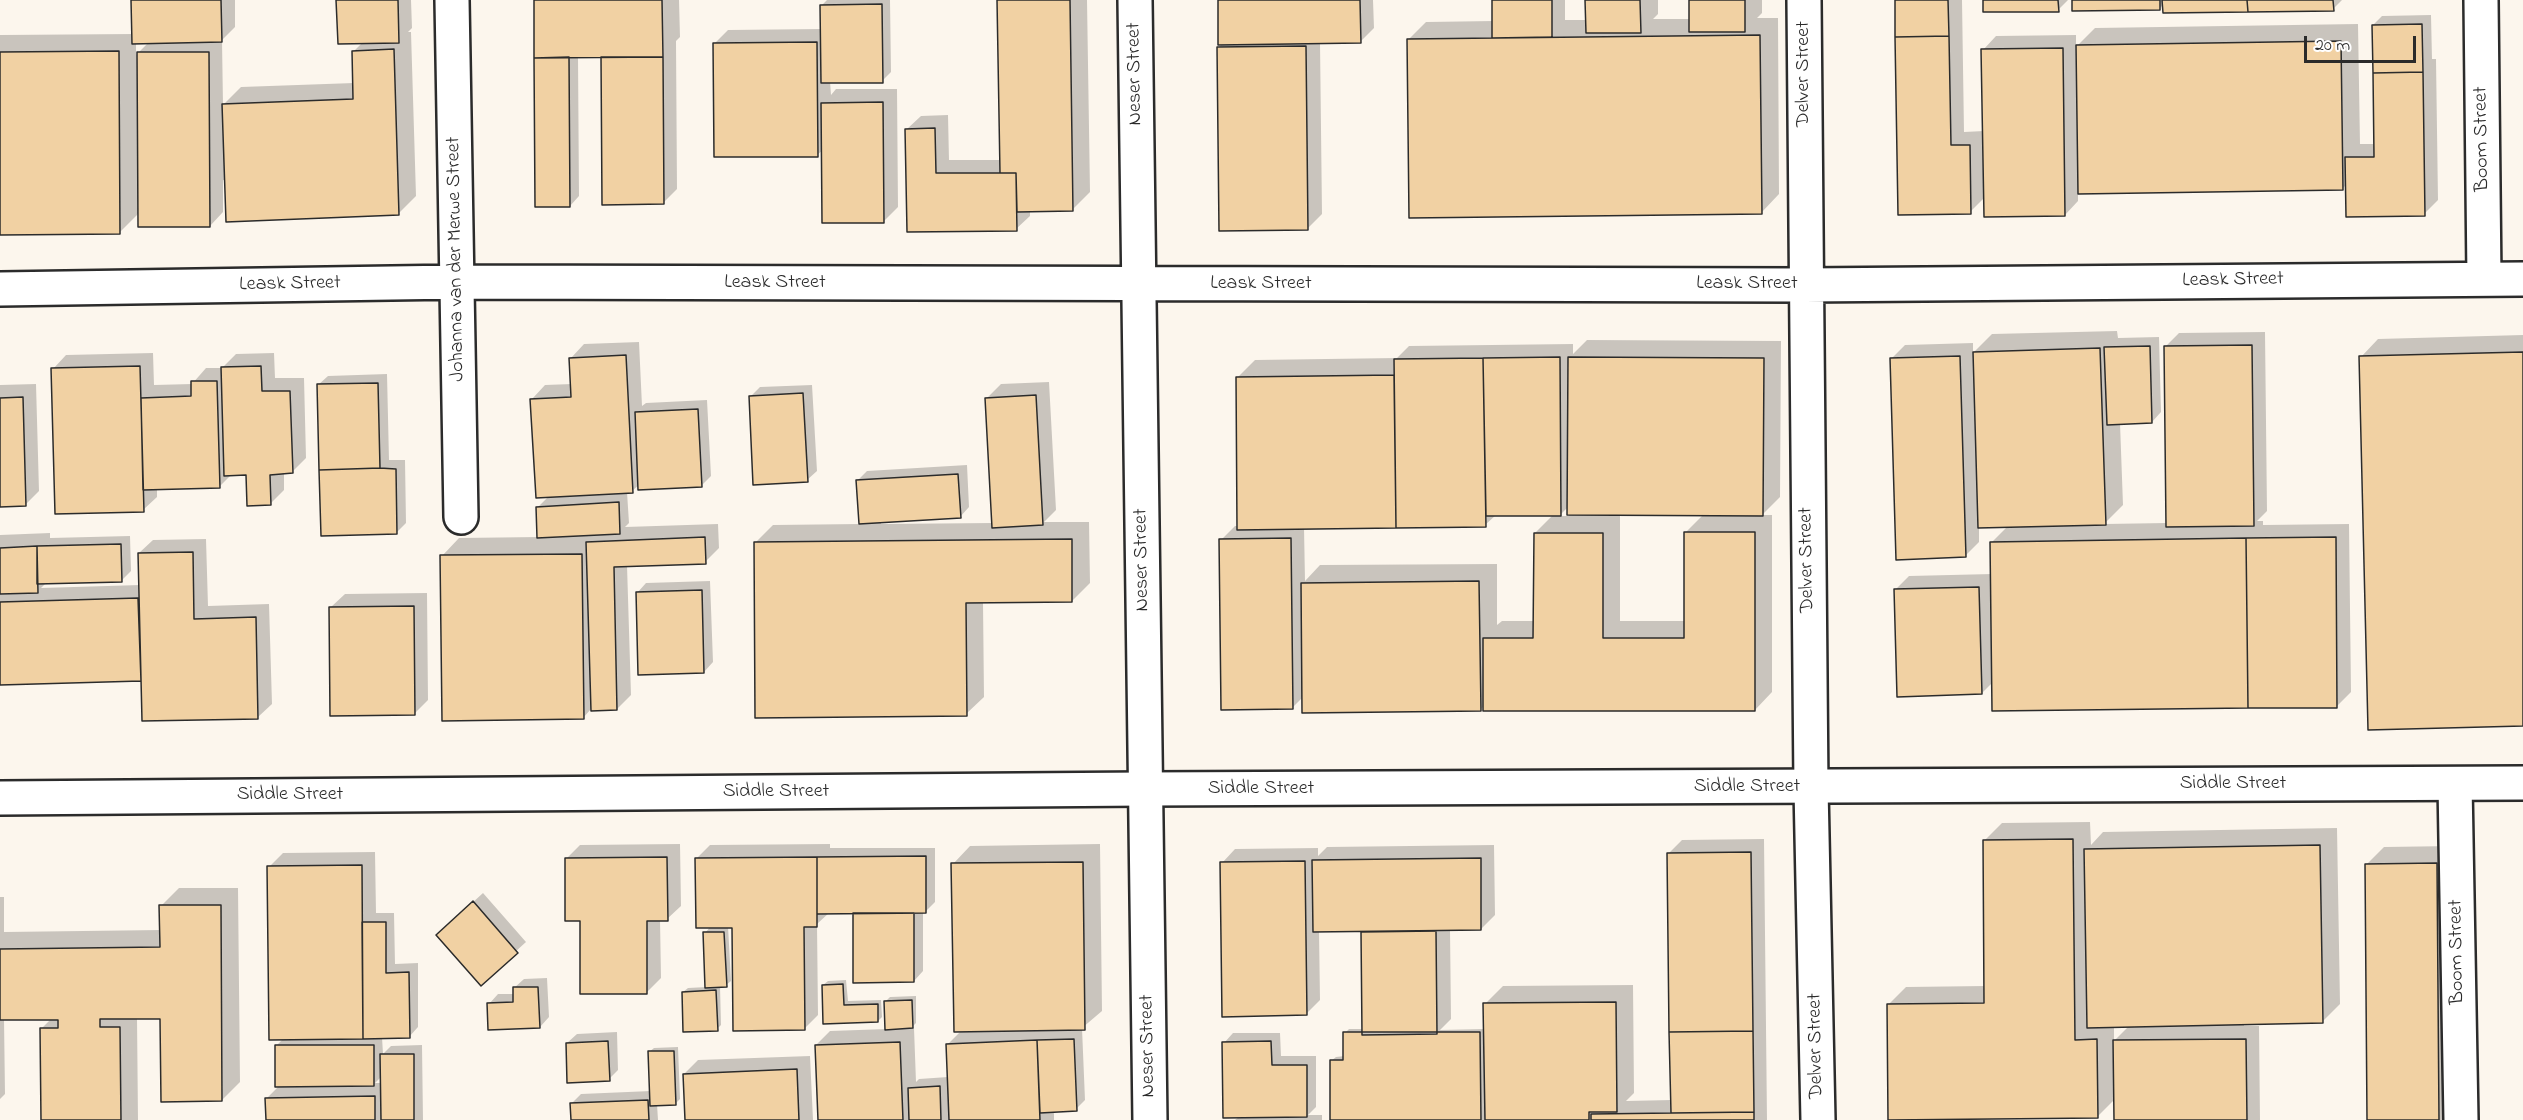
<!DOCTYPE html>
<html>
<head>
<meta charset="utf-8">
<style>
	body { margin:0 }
	#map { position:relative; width:2523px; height:1120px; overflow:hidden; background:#fcf6ed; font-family:"Indie Flower",sans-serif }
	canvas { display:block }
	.scale { position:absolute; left:2304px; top:36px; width:112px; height:27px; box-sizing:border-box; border:3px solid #2b2b2b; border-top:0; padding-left:8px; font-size:18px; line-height:21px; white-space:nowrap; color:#2b2b2b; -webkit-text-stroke:4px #fff; paint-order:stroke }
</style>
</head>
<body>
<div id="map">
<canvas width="2523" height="1120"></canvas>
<div class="scale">20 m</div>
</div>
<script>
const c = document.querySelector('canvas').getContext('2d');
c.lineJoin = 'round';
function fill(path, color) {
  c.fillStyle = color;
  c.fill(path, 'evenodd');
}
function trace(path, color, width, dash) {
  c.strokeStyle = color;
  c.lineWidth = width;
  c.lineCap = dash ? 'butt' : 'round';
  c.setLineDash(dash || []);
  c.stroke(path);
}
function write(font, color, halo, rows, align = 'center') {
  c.font = font + ' "Indie Flower",sans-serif';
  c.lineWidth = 4.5;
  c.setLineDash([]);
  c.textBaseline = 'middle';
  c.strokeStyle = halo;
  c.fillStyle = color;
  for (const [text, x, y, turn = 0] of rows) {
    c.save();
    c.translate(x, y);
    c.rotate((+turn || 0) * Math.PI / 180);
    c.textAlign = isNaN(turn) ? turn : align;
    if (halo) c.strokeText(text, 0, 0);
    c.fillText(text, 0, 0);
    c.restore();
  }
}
fill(new Path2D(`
	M133,0H235V27L222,40L223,105L241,87L354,83V51L363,42L338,0H411L412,28L408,32H411L416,196L398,214L223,180V212L210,226L139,213L119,233H0V35L134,34ZM149,42L136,55V43Z
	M535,0H679L680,37L676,41L677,189L663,203L602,56H578L579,196L570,206Z
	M827,0H890L891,72L882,81H830L831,95L836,89H897L898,207L884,221L823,150L817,155L714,44L728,30L822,29L821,6Z
	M999,0H1087L1090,192L1073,209L1030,210V216L1016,229L908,230L907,129L921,116L948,115L949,160H1001Z
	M1219,0H1373L1374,28L1360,42H1320L1322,214L1308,228L1218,48L1223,43Z
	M1493,0H1565V20H1587V0H1658V14L1653,19H1690V0H1762V13L1757,18H1778L1779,194L1762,212L1409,39L1426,22L1494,21Z
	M1896,0H1962L1964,132L1984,131L1983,50L1996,36L2076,35V47L2095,28L2358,24L2360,144H2375L2373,25L2382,16L2431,15L2432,59H2436L2438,200L2424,214L2347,184L2343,188L2078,192V201L2065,215L1985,197L1970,212Z
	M1984,0H2068L2058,10Z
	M2074,0H2342L2333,9L2164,4L2160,8Z
	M2117,331L2118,338L2159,337L2161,412L2152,422L2120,423L2123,505L2104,524L2167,523L2165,347L2179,333L2265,332L2267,511L2257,521H2263V525L2349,524L2351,692L2337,706L1993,682L1982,693L1895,590L1909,576L1992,574L1991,543L2008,526L1979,527V542L1965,556L1892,358L1905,345L1973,343V353L1992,334Z
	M2523,335V725L2361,357L2378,339Z
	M1587,340L1781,341L1780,497L1762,515H1772V692L1755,710L1484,706L1480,710L1304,696L1293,707L1221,540L1235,526H1239L1237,378L1255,360L1397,358L1409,346L1573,344V354ZM1569,506V516H1559ZM1554,514L1535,533V621H1502L1497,625V564L1320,565L1305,581L1304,527L1485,525L1496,515ZM1620,514H1704L1685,533V621H1620Z
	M639,342L642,406L646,403L707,400L711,476L701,486L640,484L632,491L627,492L629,523L625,527L718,524L719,548L705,562L627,565L631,695L617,709H591L583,718L442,556L459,538L539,537L537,508L549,496L532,399L545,385L572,384L571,358L584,344Z
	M153,353L154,385L192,384L206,368H222L236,354L274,353L275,378H304L306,458L292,472H284V490L270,504L247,474H232L219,487L157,488V497L143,510L53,369L66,355Z
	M387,374L389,460H405L406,523L397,532L318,385L328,376Z
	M1049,382L1056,510L1044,522H1089L1090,583L1072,601L983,602L984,697L966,714L756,542L773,525L860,524L858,480L867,471L967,465L969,507L960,517L881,521V524L993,523L987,398L1001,384Z
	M36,384L39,491L25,505H0V385Z
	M812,385L817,471L807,480L750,397L760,387Z
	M50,533V538L130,536L131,571L122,580L47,582L41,588L140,585L139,553L153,540L206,539L208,606L269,604L272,704L258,717L143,680L0,684V535Z
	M710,581L713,662L704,672L637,593L646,583Z
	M427,593L428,700L414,714L331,607L345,594Z
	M2090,822L2091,845L2103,832L2337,828L2340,1004L2323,1021L2244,1023V1026H2259L2260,1120H2115V1099L2097,1117L1888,1005L1906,987L1985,986L1984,841L2002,823ZM2130,1025L2114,1041V1026Z
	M1764,839L1767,1120H1332L1331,1061L1336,1057L1345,1056V1033L1349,1029H1364L1363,930H1319L1320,1000L1306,1014L1222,863L1235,849L1318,848V856L1327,847L1494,845L1495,915L1481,929H1450L1451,1019L1440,1030L1485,1029V1004L1503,986L1633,985L1634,1093L1626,1101L1672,1100L1668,854L1682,840Z
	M680,844L681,906L667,919H660L661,978L647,992L581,920L566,859L580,845Z
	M830,844V848H935V902L926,911H923V971L914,981L854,911L830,912L817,924L818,1015L804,1029L733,926H728L731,981L726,985L720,986L721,1025L717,1029L683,992L688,988L707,987L705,933L711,926L696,859L710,845Z
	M1100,844L1102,1011L1082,1028L1085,1100L1076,1109L1054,1110V1120H820L816,1045L830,1031L887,1029L886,1001L890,997L916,996V1023L910,1029L914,1028L916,1082L919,1079L948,1077L947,1045L961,1031L953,864L970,846Z
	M2454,846L2456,1120H2368L2366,865L2384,847Z
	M375,852L376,913H394L395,964L418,963V1027L409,1037H382L383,1054L391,1046L422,1045L423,1120H267V1098L280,1085L276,1046L284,1038L269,867L283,853ZM382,1076V1083H375Z
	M179,888H238L240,1082L222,1100L162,1017H137L138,1120H43L42,1028L52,1018H4L5,1094L0,1099V897H4V932L161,930V906Z
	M483,893L526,942L481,983L447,926Z
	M547,978L549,1017L540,1027L489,1004L498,994H515L514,988L524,979Z
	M846,980L848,1001L881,1000L882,1017L878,1021L825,1023L823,985L828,981Z
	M617,1032L618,1070L609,1079L567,1043L577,1034Z
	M1233,1033H1280L1281,1056H1316V1107L1308,1115H1322V1120H1235L1239,1117L1224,1043Z
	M678,1047L680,1099L676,1103L657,1104L658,1120H573L572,1103L581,1094L651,1091L649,1052L654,1048Z
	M810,1056L813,1120H686L684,1074L698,1060Z`), '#0003');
const building = new Path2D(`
	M131,0H221L222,42L132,44Z
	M336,0H398L399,43L338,44Z
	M534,0H662L663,57L534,58Z
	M997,0H1070L1073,211L1017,212L1016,173H1000Z
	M1218,0H1360L1361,43L1218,45Z
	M1492,0H1552V37L1492,38Z
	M1585,0H1640L1641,33H1586Z
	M1689,0H1745V32H1689Z
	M1895,0H1948L1949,36L1895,37Z
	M1983,0H2058L2059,12H1983Z
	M2072,0H2160V10L2072,11Z
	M2162,0H2247L2248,12L2163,13Z
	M2247,0H2333L2334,11L2248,12Z
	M882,4L883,83H821L820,5Z
	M2422,24L2423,72L2373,73L2372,25Z
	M1760,35L1762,214L1409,218L1407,39Z
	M1949,36L1951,145H1970L1971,214L1898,215L1895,37Z
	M2341,41L2343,190L2078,194L2076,45Z
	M817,42L818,157H714L713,43Z
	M1306,46L1308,230L1219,231L1217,47Z
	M2063,48L2065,216L1984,217L1981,49Z
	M394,49L399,215L226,222L222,104L353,99L352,51Z
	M119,51L120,234L0,235V52Z
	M137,52H209L210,227H138Z
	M569,57L570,207H535L534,58Z
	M601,57H663L664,204L602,205Z
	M2423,72L2425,216L2346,217L2345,157H2374L2373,73Z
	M883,102L884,223H822L821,103Z
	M935,128L936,173H1016L1017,231L907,232L905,129Z
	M2252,345L2254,526L2166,527L2164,346Z
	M2150,346L2152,423L2107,425L2104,347Z
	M2100,348L2106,525L1978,528L1973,352Z
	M2523,352V726L2368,730L2359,356Z
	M626,355L633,493L536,498L530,399L571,397L569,358Z
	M1960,356L1966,557L1896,560L1890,358Z
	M1560,357L1561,516H1486L1483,358Z
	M1568,357L1764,358L1763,516L1567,515Z
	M1483,358L1486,527L1396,528L1394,359Z
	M140,366L144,512L55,514L51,368Z
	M261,366L262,391H290L293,473L270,475L271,505L247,506L246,475L224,476L221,367Z
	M1394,375L1396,528L1237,530L1236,377Z
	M191,381H217L220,488L143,490L141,398L191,396Z
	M378,383L380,468L319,470L317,384Z
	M803,393L808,482L753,485L749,396Z
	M1036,395L1043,525L992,528L985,398Z
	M23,397L26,506L0,507V398Z
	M698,409L702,487L638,490L635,412Z
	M380,468L396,469L397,534L321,536L319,470Z
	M958,474L961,518L859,524L856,480Z
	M619,502L620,534L537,538L536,507Z
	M1684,532H1755V711H1483V638H1533L1534,533H1603V638H1684Z
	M705,537L706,564L614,567L617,710L591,711L586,542Z
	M2336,537L2337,708H2248L2246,538Z
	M1291,538L1293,709L1221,710L1219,539Z
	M2246,538L2248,708L1992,711L1990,542Z
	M1072,539V602L966,603L967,716L755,718L754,542Z
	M121,544L122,582L37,584V546Z
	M37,546L38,593L0,594V548Z
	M193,552L194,619L256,617L258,719L142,721L138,553Z
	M582,554L584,719L442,721L440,555Z
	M1479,581L1481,711L1302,713L1301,583Z
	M1979,587L1982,694L1897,697L1894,589Z
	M702,590L704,673L638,675L636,592Z
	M138,598L141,681L0,685V602Z
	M414,606L415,715L330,716L329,607Z
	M2073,839L2075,1040L2097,1039L2098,1118L1888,1120L1887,1004L1984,1003L1983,840Z
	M2320,845L2323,1023L2087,1028L2084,849Z
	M1751,852L1753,1031L1669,1032L1667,853Z
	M926,856V913L817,914V857Z
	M667,857L668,921H647V994H580V921H565V858Z
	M817,857V927H804L805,1030L733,1031L732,928H696L695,858Z
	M1481,858V930L1313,932L1312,860Z
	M1305,861L1307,1015L1222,1017L1220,862Z
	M1083,862L1085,1030L954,1032L951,863Z
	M2437,863L2439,1120H2367L2365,864Z
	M362,865L363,1039L269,1040L267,866Z
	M473,901L518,953L481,986L436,935Z
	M159,905H221L222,1101L161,1102L160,1019H100V1027H120L121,1120H41L40,1028H58V1020H0V949L160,947Z
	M853,913H914V982L853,983Z
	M362,922H386V973L409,972L410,1038L363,1039Z
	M1436,931L1437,1034L1362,1035L1361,932Z
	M703,932H724L727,987L705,988Z
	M843,984L844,1005L878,1004V1022L823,1024L822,985Z
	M513,987H538L540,1028L488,1030L487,1003L513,1002Z
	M716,990L718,1031L683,1032L682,992Z
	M912,1000L913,1028L885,1030L884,1001Z
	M1616,1002L1617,1112H1589V1120H1485L1483,1003Z
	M1753,1031L1754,1112L1671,1113L1669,1032Z
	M1343,1032H1480L1481,1120H1330V1060H1343Z
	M1074,1039L1077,1111L1040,1113L1037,1040Z
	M2246,1039L2247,1120H2114L2113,1040Z
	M1037,1040L1040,1120H949L946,1044Z
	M608,1041L610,1081L567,1083L566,1043Z
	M1271,1041L1272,1065H1307V1117L1223,1118L1222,1042Z
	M900,1042L903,1120H818L815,1045Z
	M275,1045H374V1086L275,1087Z
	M648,1051H674L676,1105L650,1106Z
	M380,1054H414V1120H381Z
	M797,1069L799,1120H685L683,1074Z
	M940,1086L941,1120H909L908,1088Z
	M375,1096V1120H266L265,1098Z
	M648,1100L649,1120H571L570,1103Z
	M1754,1112V1120H1591V1114Z`);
fill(building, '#f1d1a3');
trace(building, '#2b2b2b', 1.5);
const minor = new Path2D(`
	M452,0L461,517
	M1135,0L1150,1120
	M1804,0L1811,788L1818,1120
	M2481,0L2484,279
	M0,289L457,282L1805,285L2523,279
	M2455,784L2461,1120`);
const tertiary = new Path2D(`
	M0,798L1145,789L2523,783`);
trace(minor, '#2b2b2b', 38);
trace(tertiary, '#2b2b2b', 38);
trace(minor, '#fff', 33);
trace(tertiary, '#fff', 33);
write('20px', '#2b2b2b', '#fff', [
	["Neser Street",1136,74,-91],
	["Delver Street",1805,74,-90],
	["Boom Street",2483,139,-91],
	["Johanna van der Merwe Street",457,259,-91],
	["Leask Street",2233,281,-1],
	["Leask Street",775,284],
	["Leask Street",290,285,-1],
	["Leask Street",1261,285],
	["Leask Street",1747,285],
	["Neser Street",1143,560,-91],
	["Delver Street",1808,560,-91],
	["Siddle Street",2233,785],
	["Siddle Street",1747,788],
	["Siddle Street",1261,790],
	["Siddle Street",776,793],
	["Siddle Street",290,796],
	["Boom Street",2458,952,-91],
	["Neser Street",1149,1046,-91],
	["Delver Street",1817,1046,-91]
]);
</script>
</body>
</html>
